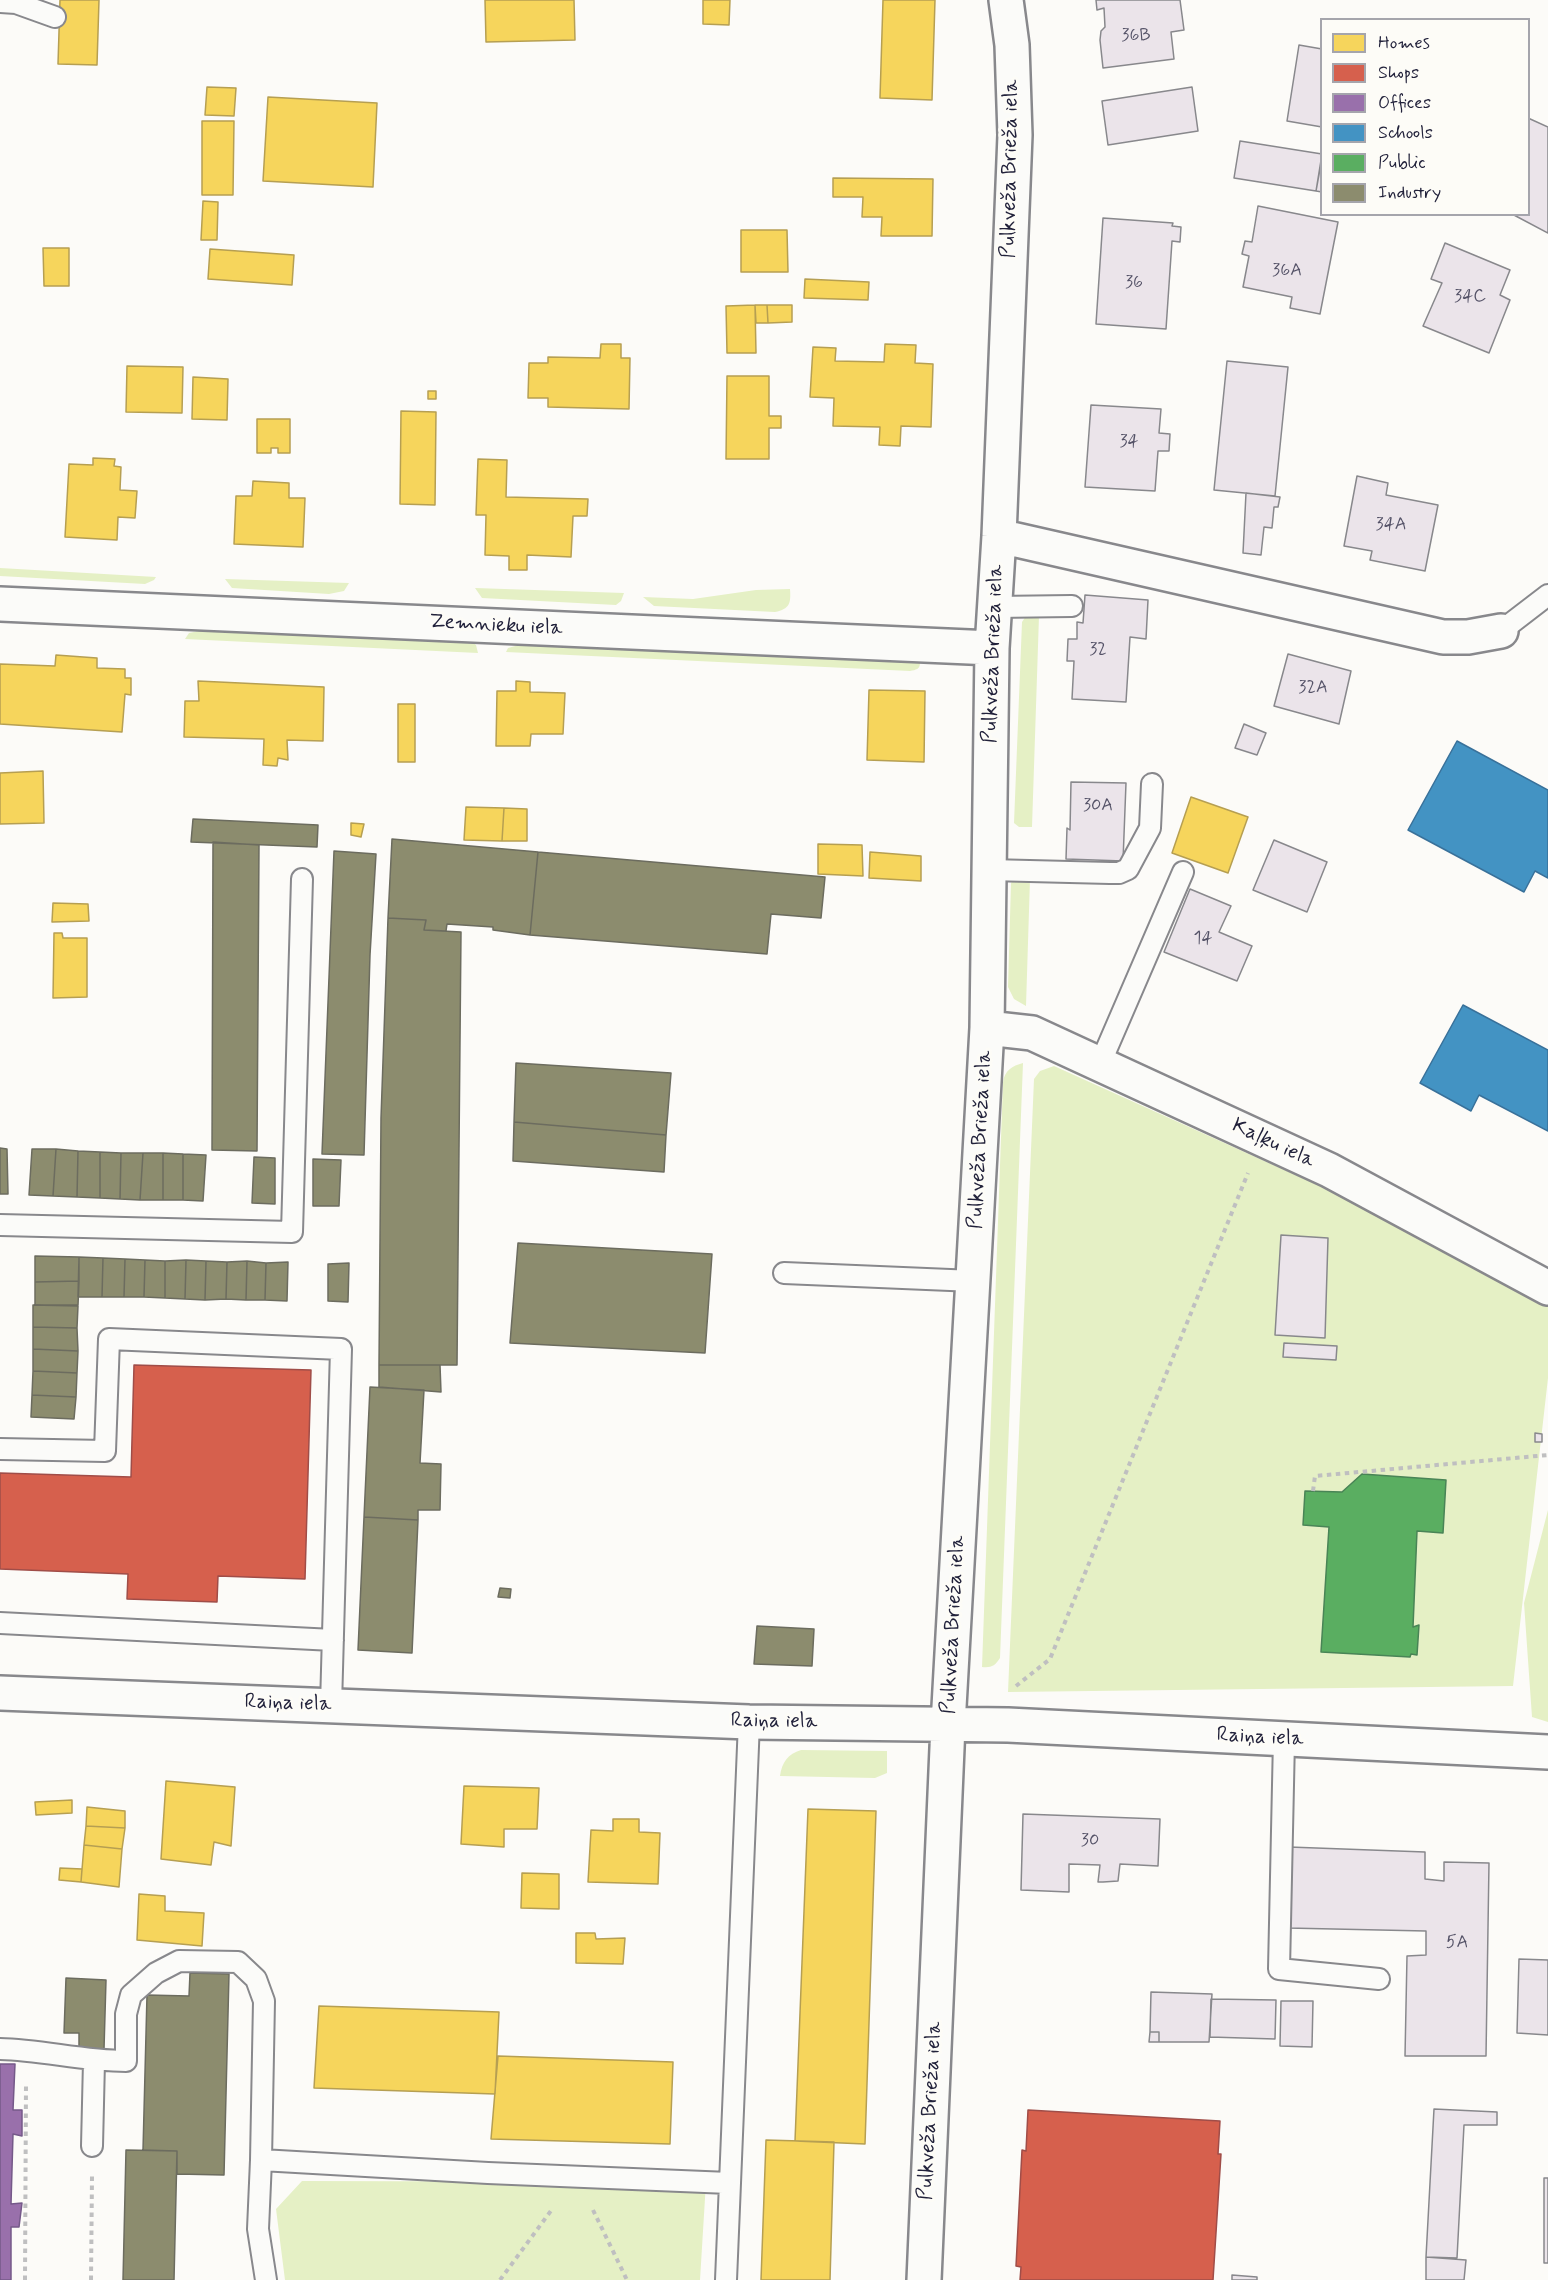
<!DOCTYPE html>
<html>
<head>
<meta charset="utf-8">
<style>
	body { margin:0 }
	#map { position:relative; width:1548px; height:2280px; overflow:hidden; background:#fcfbf8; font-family:Mynerve,sans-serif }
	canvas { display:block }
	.legend { position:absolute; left:1320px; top:18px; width:210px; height:198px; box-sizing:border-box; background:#fdfcf7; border:2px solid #a5a5ac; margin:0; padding:8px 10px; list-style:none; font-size:18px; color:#22223b }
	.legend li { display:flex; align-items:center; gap:12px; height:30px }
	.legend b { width:30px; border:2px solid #a5a5ac }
</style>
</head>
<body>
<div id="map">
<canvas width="1548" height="2280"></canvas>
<ul class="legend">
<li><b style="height:16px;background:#f6d55c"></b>Homes</li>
<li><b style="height:16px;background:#d6604d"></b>Shops</li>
<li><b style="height:16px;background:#9970ab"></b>Offices</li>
<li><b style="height:16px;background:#4393c3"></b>Schools</li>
<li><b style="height:16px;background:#5aae61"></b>Public</li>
<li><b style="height:16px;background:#8c8c6e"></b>Industry</li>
</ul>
</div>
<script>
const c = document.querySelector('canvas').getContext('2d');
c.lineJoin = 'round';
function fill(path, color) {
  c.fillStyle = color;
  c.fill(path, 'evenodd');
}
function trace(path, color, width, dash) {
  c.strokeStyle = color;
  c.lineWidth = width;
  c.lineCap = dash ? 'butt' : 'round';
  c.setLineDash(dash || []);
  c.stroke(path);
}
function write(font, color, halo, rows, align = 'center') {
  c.font = font + ' Mynerve,sans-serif';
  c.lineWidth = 6;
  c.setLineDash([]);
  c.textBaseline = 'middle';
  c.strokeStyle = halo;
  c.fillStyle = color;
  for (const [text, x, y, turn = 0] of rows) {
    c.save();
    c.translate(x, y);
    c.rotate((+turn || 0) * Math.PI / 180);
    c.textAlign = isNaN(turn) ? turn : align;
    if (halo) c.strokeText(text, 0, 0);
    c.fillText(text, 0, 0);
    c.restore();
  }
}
fill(new Path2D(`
	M0,568L156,577L154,580L145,584L0,576Z
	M225,579L349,583L344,591L329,594L232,588Z
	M475,588L624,593L621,601L616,605L482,598Z
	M790,589C791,603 790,609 775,612L654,606L643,597L693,599L756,590Z
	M1026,616H1039L1032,827H1019L1014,823L1022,622Z
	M199,631L472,642L476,645L478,653L185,639L189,633Z
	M519,645L920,663C920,669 916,670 910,671L506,652L508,648Z
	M1014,879H1030L1026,1006L1014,999L1008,987L1011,883Z
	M1023,1063L1000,1658C995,1666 991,1668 982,1667L1003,1082C1005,1070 1012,1066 1023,1063Z
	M1054,1066L1548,1289V1378L1513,1686L1008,1692L1034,1079L1040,1071Z
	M1548,1510V1722L1532,1717L1524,1603Z
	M801,1750L887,1751V1773L875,1778L780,1776C782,1762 788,1754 801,1750Z
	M302,2181L706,2182L700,2280H285L276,2209Z`), '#e5f0c5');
const homes = new Path2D(`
	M60,0H99L97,65L58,64Z
	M485,0H574L575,40L486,42Z
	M703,0H730L729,25L703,24Z
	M883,0H935L932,100L880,98Z
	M207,87L236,88L234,116L205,115Z
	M268,97L377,103L373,187L263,181Z
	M202,121H234L233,195H202Z
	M833,178L933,179L932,236H881L882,217H862L863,197H833Z
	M203,201L218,202L217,240H201Z
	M741,230H787L788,272H741Z
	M43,248H69V286H44Z
	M210,249L294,255L292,285L208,279Z
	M805,279L869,282L868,300L804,298Z
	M755,305H767L768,323H756Z
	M755,305L756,353H727L726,306Z
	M767,305H792V322L768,323Z
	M601,344H621V358H630L629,409L548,407V398H528L529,363H548V357L600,358Z
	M885,344L916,345L915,363L933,364L931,427L901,426L900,446L879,445L880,427L833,426L834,398L810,397L813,347L836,348L835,361L884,362Z
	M127,366L183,367L182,413L126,412Z
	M727,376H769V416H781V428H769V459H726Z
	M193,377L228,379L227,420L192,419Z
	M428,391H436V399H428Z
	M401,411L436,412L435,505L400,504Z
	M257,419H290V453H278V448H271V453H257Z
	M93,458L115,459L114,466L121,467L120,490L137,491L135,518L118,517L117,540L65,537L69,464L93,465Z
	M478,459L507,460L506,497L588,499L587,516H573L571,557L527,555V570H509V556L485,555L486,515H476Z
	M253,481L289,483V498H305L303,547L234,544L236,496H252Z
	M56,655L97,658V668L125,669V678H131V695L125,694L122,732L0,724V664L55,666Z
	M198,681L324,687L323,741L287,740L288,760L278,758L277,766L263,765L264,739L184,737L185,701H199Z
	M516,681L530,682V692L565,693L563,734H531L530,746H496L497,691H516Z
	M869,690L925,691L924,762L867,760Z
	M398,704H415V762H398Z
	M43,771L44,823L0,824V773Z
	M1191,797L1248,817L1228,873L1172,853Z
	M466,807L504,808L502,841L464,840Z
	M504,808L527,809V841H502Z
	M351,823L364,824L361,837L351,835Z
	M818,844L862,845L863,876L818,874Z
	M870,852L921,856V881L869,878Z
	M53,903L88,904L89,921L52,922Z
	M54,933H62L63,938H87V997L53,998Z
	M166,1781L235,1787L231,1846L214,1842L211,1865L161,1859Z
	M464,1786L539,1788L537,1829H504V1847L461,1844Z
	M72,1800V1813L36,1815L35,1802Z
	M87,1807L125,1811V1828L86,1826Z
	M808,1809L876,1811L865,2144L795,2141Z
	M613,1819H639V1832L660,1833L658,1884L588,1882L591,1830L613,1831Z
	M86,1826L125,1828L122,1849L84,1845Z
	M84,1845L122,1849L119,1887L81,1882Z
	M60,1868L82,1869L81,1882L59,1880Z
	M522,1873L559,1874V1909L521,1908Z
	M139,1894L165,1896V1911L204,1913L202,1946L137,1940Z
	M576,1933H595L596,1939L625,1938L623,1964L576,1963Z
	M319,2006L499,2012L495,2094L314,2088Z
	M498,2056L673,2062L670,2144L491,2139Z
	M766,2140L834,2142L830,2280H761Z`);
fill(homes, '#f6d55c');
trace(homes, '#b69f52', 1.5);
const shops = new Path2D(`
	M134,1365L311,1370L305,1579L218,1576L217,1602L127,1599L128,1574L0,1569V1473L131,1477Z
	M1028,2110L1220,2121L1218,2154H1221L1213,2280H1020L1021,2267L1016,2266L1022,2150L1026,2151Z`);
fill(shops, '#d6604d');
trace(shops, '#a04d48', 1.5);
const offices = new Path2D(`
	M0,2064H15L13,2110H22V2136L13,2134L11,2204L22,2203L19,2227H11V2280H0Z`);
fill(offices, '#9970ab');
trace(offices, '#755989', 1.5);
const schools = new Path2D(`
	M1457,741L1548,790V878L1535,871L1524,892L1408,830Z
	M1463,1005L1548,1050V1131L1479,1095L1471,1111L1420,1083Z`);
fill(schools, '#4393c3');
trace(schools, '#39719a', 1.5);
const public = new Path2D(`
	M1362,1474L1446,1480L1443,1533L1417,1531L1413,1627L1419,1625L1417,1655L1411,1654L1410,1657L1321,1652L1329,1527L1303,1525L1305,1491L1342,1492Z`);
fill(public, '#5aae61');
trace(public, '#498456', 1.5);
const industry = new Path2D(`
	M193,819L318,825L317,847L191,842Z
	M392,839L538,852L530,935L493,930V927L447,924L446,931L424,930L426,920L388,918Z
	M213,842L259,845L257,1151L212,1150Z
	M334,851L376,854L370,955L364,1155L322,1154Z
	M538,852L825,877L821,918L771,914L767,954L530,935Z
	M388,918L426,920L424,930L461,932L457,1365H379L381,1118Z
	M516,1063L671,1073L666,1135L514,1122Z
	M514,1122L666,1135L664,1172L513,1161Z
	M0,1148L7,1149L8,1194H0Z
	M32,1149H56L53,1196L29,1195Z
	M56,1149L78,1151L77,1197L53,1196Z
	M78,1151L100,1152V1198L77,1197Z
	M100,1152L121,1153L120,1199L100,1198Z
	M121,1153H143L140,1200L120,1199Z
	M143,1153H163V1200H140Z
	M163,1153L183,1154V1200H163Z
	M183,1154L206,1155L203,1201L183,1200Z
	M254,1157L275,1158V1204L252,1203Z
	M313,1159L341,1160L339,1206H313Z
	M518,1243L712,1254L705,1353L510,1343Z
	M35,1256L79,1257V1281L35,1282Z
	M79,1257L103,1258L102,1297H78Z
	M103,1258L125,1259L124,1297H102Z
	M125,1259L145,1260L144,1297H124Z
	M145,1260L165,1261V1298L144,1297Z
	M186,1260L185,1299L165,1298V1261Z
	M186,1260L206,1261L205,1300L185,1299Z
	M206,1261L227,1262L226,1299L205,1300Z
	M247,1261L246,1300L226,1299L227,1262Z
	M247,1261L266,1263L265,1300H246Z
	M288,1262L287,1301L265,1300L266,1263Z
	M349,1263L348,1302L328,1301V1264Z
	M79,1281L78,1305H35V1282Z
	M33,1305L78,1306L77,1328L33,1327Z
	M33,1327L77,1328L78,1351L33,1349Z
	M33,1349L78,1351L77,1373L33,1371Z
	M379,1365H440L441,1392L379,1387Z
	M33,1371L77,1373L76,1397L32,1395Z
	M370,1387L424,1390L420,1463L441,1464L440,1510H418V1520L364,1517Z
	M32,1395L76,1397L74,1419L31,1417Z
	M364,1517L418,1520L412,1653L358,1650Z
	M500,1588L511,1589L510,1598L498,1597Z
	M757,1626L814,1629L812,1666L754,1664Z
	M190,1973L229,1974L224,2175L177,2174V2151L143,2150L147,1995L189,1996Z
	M66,1978L106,1980L104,2049L79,2048V2033H64Z
	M126,2150L177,2151L174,2280H123Z`);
fill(industry, '#8c8c6e');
trace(industry, '#6c6c5f', 1.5);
const building = new Path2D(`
	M1096,0H1180L1184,30L1171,32L1174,59L1103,68L1100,40L1101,31L1105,27L1104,8L1097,10Z
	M1299,45L1322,49V127L1287,121Z
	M1192,87L1198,131L1108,145L1102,101Z
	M1528,118L1548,127V233L1512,214H1528Z
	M1240,141L1322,154L1316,191L1234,178Z
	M1322,158V192L1316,191Z
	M1258,206L1338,222L1320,314L1290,308L1292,297L1243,287L1249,256L1242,254L1245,241L1252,242Z
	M1103,218L1173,223L1172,226L1181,227L1180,242L1172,241L1166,329L1096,324Z
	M1445,243L1510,270L1500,295L1510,300L1489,353L1423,326L1442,283L1431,279Z
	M1227,361L1288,367L1275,496L1214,490Z
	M1091,405L1161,409L1159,433L1170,434L1169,451H1158L1155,491L1085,487Z
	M1357,476L1388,483L1386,495L1438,505L1425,571L1370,560L1372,551L1344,546Z
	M1246,493L1280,497L1278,507H1274L1272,528L1264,527L1261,555L1243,553Z
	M1085,595L1148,600L1146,639L1130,637L1126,702L1072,699L1074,661H1067L1068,639H1077V622L1083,623Z
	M1288,654L1351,671L1339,724L1274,706Z
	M1244,724L1266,733L1257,755L1235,748Z
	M1071,782L1126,783L1123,861L1066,859L1067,828L1070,830Z
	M1274,840L1327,862L1307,912L1253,890Z
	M1190,889L1231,906L1219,932L1252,946L1237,981L1164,952Z
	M1281,1235L1328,1238L1325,1338L1275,1335Z
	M1284,1343L1337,1346L1336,1360L1283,1357Z
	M1535,1433L1542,1434V1442H1535Z
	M1023,1814L1160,1819L1158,1866L1120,1864L1118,1881L1103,1882H1098L1100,1865L1069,1864V1892L1021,1890Z
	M1289,1847L1425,1852V1879L1444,1881V1862L1489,1863L1486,2056H1405L1407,1956L1426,1955V1931L1287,1928Z
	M1519,1959L1548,1960V2035L1517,2033Z
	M1151,1992L1212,1994L1209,2042H1159V2032H1150Z
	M1211,1999L1276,2000L1275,2039L1210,2037Z
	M1281,2001H1313L1312,2047L1280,2046Z
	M1150,2032H1159V2042H1149Z
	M1434,2109L1497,2112V2125H1464L1457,2258L1426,2257Z
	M1544,2178H1548V2263H1544Z
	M1426,2257L1466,2260L1464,2280H1426Z
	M1232,2275L1257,2277V2280H1232Z`);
fill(building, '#ebe4ea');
trace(building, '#88888c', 1.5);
const service = new Path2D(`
	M0,2L16,3L55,17
	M995,607L1072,606
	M1501,631L1548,595
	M989,870L1110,873H1119L1128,869L1150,828L1152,784
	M1100,1064L1183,872
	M0,1225L292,1232L302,879
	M784,1273L974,1281
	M0,1449L105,1451L109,1339L341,1349L331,1705
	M0,1623L333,1640
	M1284,1739L1279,1969L1379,1979
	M0,2049C43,2050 82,2061 126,2061V2014L131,1995L156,1973L179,1961L238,1962L256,1979L264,2001L261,2160
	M92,2146L94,2061
	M266,2280L258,2229L261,2160L488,2173L729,2183
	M726,2280L749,1722`);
const minor = new Path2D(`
	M999,536L1443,637H1468L1501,631
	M0,604L992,648
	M987,1028L1032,1033L1329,1170L1548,1288
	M0,1693L749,1722L1008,1725L1548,1752
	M924,2280L948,1725L987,1028L992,648L999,536L1015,135L1012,45L1006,0`);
trace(service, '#88888c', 24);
trace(minor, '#88888c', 38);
trace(new Path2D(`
	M1313,1491L1315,1476L1548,1455
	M1016,1686L1050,1659L1248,1173
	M593,2210L627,2280
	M25,2280L26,2083
	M91,2280L92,2176
	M500,2280L553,2208`), '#bfbfc0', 4, [4.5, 4.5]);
trace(service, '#fbfbf9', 20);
trace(minor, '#fbfbf9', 33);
write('18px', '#545267', null, [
	["36B",1136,36],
	["36A",1287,271],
	["36",1134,283],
	["34C",1470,297],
	["34",1129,442],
	["34A",1391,525],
	["32",1098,650],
	["32A",1313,688],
	["30A",1098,806],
	["14",1203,939],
	["30",1090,1841],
	["5A",1457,1943]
]);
write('21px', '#22223b', '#fdfcf7', [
	["Pulkveža Brieža iela",1011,169,-89],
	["Zemnieku iela",496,626,3],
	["Pulkveža Brieža iela",994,654,-88],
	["Pulkveža Brieža iela",981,1140,-87],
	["Kaļķu iela",1273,1144,25],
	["Pulkveža Brieža iela",954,1625,-87],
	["Raiņa iela",288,1704,2],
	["Raiņa iela",774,1722,1],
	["Raiņa iela",1260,1738,3],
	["Pulkveža Brieža iela",931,2111,-87]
]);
</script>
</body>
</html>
